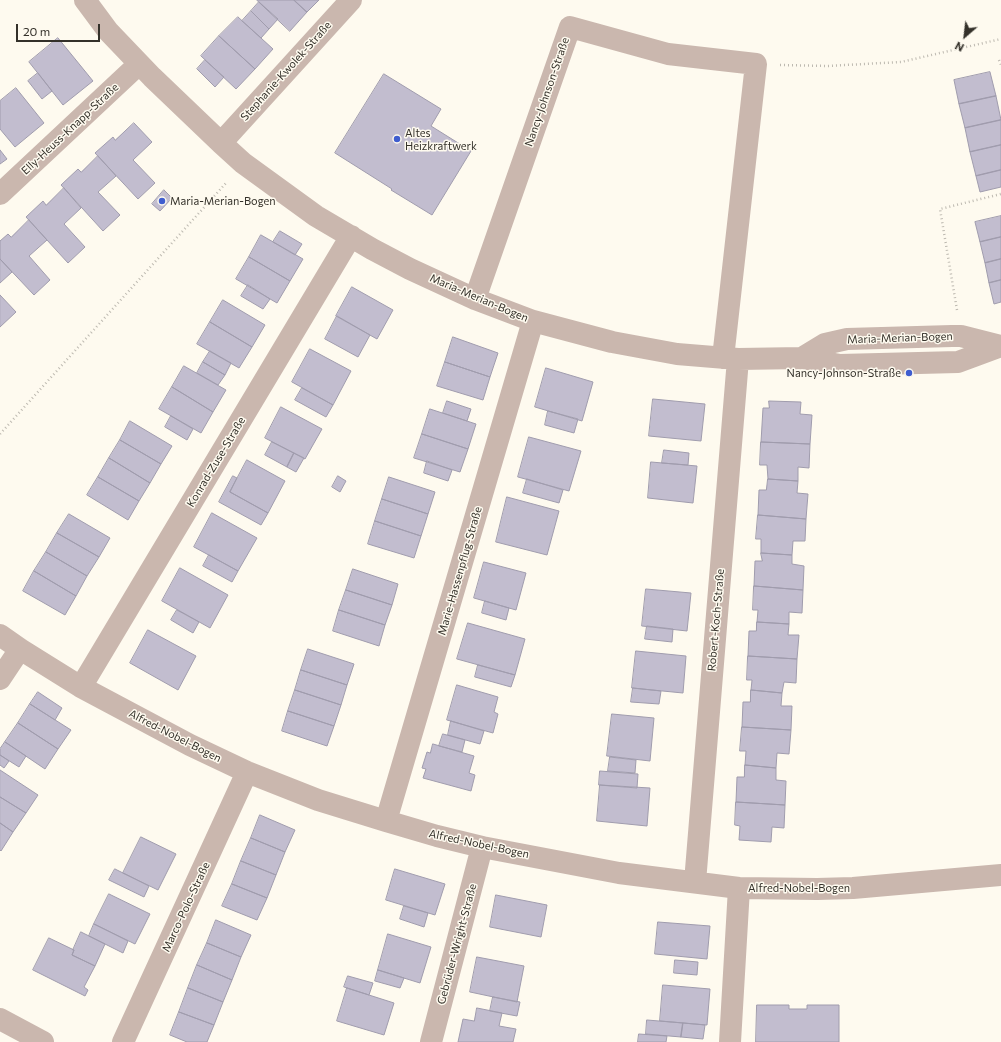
<!DOCTYPE html>
<html>
<head>
<meta charset="utf-8">
<style>
	body { margin:0 }
	#map { position:relative; width:1001px; height:1042px; overflow:hidden; background:#fefaef; font-family:Commissioner,sans-serif }
	canvas { display:block }
	.north { position:absolute; left:945px; top:16px; width:40px; height:40px; -webkit-text-stroke:3px #fefaef; paint-order:stroke; rotate:208deg; font-size:11px; font-weight:700; line-height:16px; text-align:center; color:#34312a }
	.north::after { content:''; display:block; margin:auto; width:14px; height:18px; background:#34312a; clip-path:polygon(50% 0,100% 100%,50% 72%,0 100%) }
	.scale { position:absolute; left:16px; top:24px; width:84px; height:18px; box-sizing:border-box; border:2px solid #34312a; border-top:0; padding-left:5px; font-size:12px; line-height:14px; white-space:nowrap; color:#34312a; -webkit-text-stroke:3px #fefaef; paint-order:stroke }
</style>
</head>
<body>
<div id="map">
<canvas width="1001" height="1042"></canvas>
<div class="north">N</div>
<div class="scale">20 m</div>
</div>
<script>
const c = document.querySelector('canvas').getContext('2d');
c.lineJoin = 'round';
function fill(path, color) {
  c.fillStyle = color;
  c.fill(path, 'evenodd');
}
function trace(path, color, width, dash) {
  c.strokeStyle = color;
  c.lineWidth = width;
  c.lineCap = dash ? 'butt' : 'round';
  c.setLineDash(dash || []);
  c.stroke(path);
}
function write(font, color, halo, rows, align = 'center') {
  c.font = font + ' Commissioner,sans-serif';
  c.lineWidth = 3;
  c.setLineDash([]);
  c.textBaseline = 'middle';
  c.strokeStyle = halo;
  c.fillStyle = color;
  for (const [text, x, y, turn = 0] of rows) {
    c.save();
    c.translate(x, y);
    c.rotate((+turn || 0) * Math.PI / 180);
    c.textAlign = isNaN(turn) ? turn : align;
    if (halo) c.strokeText(text, 0, 0);
    c.fillText(text, 0, 0);
    c.restore();
  }
}
const building = new Path2D(`
	M257,0H294L307,12L290,31Z
	M294,0H319L307,12Z
	M259,2L278,19L269,29L251,11Z
	M251,11L269,29L261,38L242,21Z
	M238,17L273,49L255,69L219,36Z
	M219,36L255,69L236,89L201,56Z
	M58,38L93,81L63,105L29,62Z
	M205,60L224,77L215,87L197,69Z
	M990,72L996,96L959,104L954,80Z
	M38,73L52,91L42,99L28,81Z
	M384,74L441,109L431,126L471,151L432,215L391,190L392,189L335,153Z
	M16,88L44,123L15,147L0,129V101Z
	M996,96L1001,120L965,128L959,104Z
	M1001,120V145L970,152L965,128Z
	M134,123L152,142L133,160L155,183L138,199L95,153L113,137L115,140Z
	M1001,145V170L976,176L970,152Z
	M0,150L7,159L0,164Z
	M98,156L116,176L98,192L120,215L103,231L61,185L78,169L81,172Z
	M1001,170V187L980,192L976,176Z
	M64,188L81,208L64,224L85,247L68,263L26,217L43,201L46,205Z
	M164,190L172,198L160,211L152,204Z
	M1001,216V237L980,242L975,222Z
	M29,220L47,240L29,256L50,280L34,295L0,259V241L8,234L11,237Z
	M280,231L302,244L295,255L273,242Z
	M261,235L303,259L290,281L249,257Z
	M1001,237V259L985,263L980,242Z
	M249,257L290,281L277,303L236,279Z
	M0,259L12,272L0,283Z
	M1001,259V280L989,283L985,263Z
	M1001,280V302L994,304L989,283Z
	M248,285L270,299L263,309L241,296Z
	M352,287L393,310L377,339L336,316Z
	M0,295L16,312L0,327Z
	M223,300L265,325L252,347L210,322Z
	M337,316L370,335L358,357L325,339Z
	M210,322L252,347L239,368L197,344Z
	M453,337L498,353L490,377L445,362Z
	M310,349L351,371L333,405L292,382Z
	M210,351L231,363L225,375L203,362Z
	M203,362L225,375L218,385L197,373Z
	M445,362L490,377L483,400L437,386Z
	M184,366L226,390L213,412L172,387Z
	M546,368L593,382L582,421L535,407Z
	M172,387L213,412L201,433L159,409Z
	M302,388L333,405L326,417L295,400Z
	M653,399L705,404L701,441L649,436Z
	M447,401L471,409L467,421L443,413Z
	M769,401L801,402L800,414L812,415L810,444L761,442L763,408H769Z
	M281,407L322,429L305,459L265,438Z
	M430,409L476,424L468,449L422,434Z
	M548,411L578,419L574,433L545,425Z
	M171,416L193,429L187,440L165,427Z
	M130,421L172,446L161,464L120,440Z
	M422,434L468,449L460,472L414,458Z
	M529,437L581,451L569,491L518,477Z
	M120,440L161,464L150,483L109,458Z
	M272,442L294,453L287,467L265,455Z
	M761,442L810,444L809,468L798,467V481L768,479L767,465H760Z
	M664,450L689,453L688,465L662,463Z
	M294,453L304,458L296,472L287,467Z
	M109,458L150,483L139,501L98,477Z
	M247,460L285,481L268,513L230,492Z
	M427,461L452,470L448,481L424,473Z
	M651,462L697,466L693,503L648,498Z
	M233,476L237,478L230,492L268,513L261,525L219,502Z
	M338,476L346,481L340,492L332,487Z
	M98,477L139,501L128,520L87,495Z
	M389,477L435,492L428,514L382,499Z
	M527,479L563,490L559,503L523,493Z
	M768,479L798,481L797,493L808,494L806,519L758,515L759,490H766Z
	M507,497L559,511L547,555L496,542Z
	M382,499L428,514L421,536L375,521Z
	M212,513L257,538L238,571L194,547Z
	M69,514L110,538L99,557L57,533Z
	M758,515L806,519L805,541H793L792,555L761,553V539H756Z
	M375,521L421,536L414,558L368,544Z
	M57,533L99,557L87,576L46,552Z
	M46,552L87,576L76,596L34,571Z
	M761,553L792,555V564L804,566L803,590L754,586L755,561H762Z
	M209,555L238,571L232,582L203,566Z
	M484,562L526,573L516,610L474,598Z
	M180,568L228,595L210,628L162,601Z
	M353,569L398,584L392,605L346,590Z
	M34,571L76,596L65,615L23,591Z
	M754,586L803,590L802,613L789,612V624L757,622L758,610H753Z
	M646,589L691,593L687,631L642,626Z
	M346,590L392,605L385,625L339,610Z
	M485,601L509,608L506,620L482,613Z
	M177,610L199,622L193,633L171,620Z
	M339,610L385,625L379,646L333,631Z
	M757,622L789,624L788,635H799L797,659L748,656L749,631H756Z
	M468,623L525,639L515,675L457,659Z
	M647,626L673,629L672,642L645,639Z
	M148,630L196,656L178,690L130,663Z
	M308,649L354,664L347,685L301,670Z
	M636,651L686,656L683,693L632,688Z
	M748,656L797,659L796,683L784,682L782,693L751,690L752,680H747Z
	M478,665L515,675L511,687L475,677Z
	M301,670L347,685L341,705L295,690Z
	M457,685L498,697L494,712L498,714L493,733L447,720Z
	M633,688L661,691L659,704L631,702Z
	M295,690L341,705L334,726L288,711Z
	M751,690L782,693L781,706H792L791,730L742,727L743,702H750Z
	M38,692L62,708L55,720L30,704Z
	M30,704L71,730L58,749L18,723Z
	M288,711L334,726L327,746L282,731Z
	M612,714L654,718L650,761L607,756Z
	M451,721L484,731L480,744L448,735Z
	M18,723L58,749L45,769L5,742Z
	M742,727L791,730L789,754L777,753L776,768L745,765L746,751H740Z
	M443,734L465,740L462,752L439,746Z
	M5,742L26,756L19,767L0,755V749Z
	M433,744L474,756L469,773L475,775L471,791L423,778L426,769L422,768L427,752L430,753Z
	M0,755L9,761L4,768L0,765Z
	M610,757L636,760L635,773L608,771Z
	M745,765L776,768V780L786,781L785,805L736,802L737,777H744Z
	M0,770L38,795L26,813L0,797Z
	M600,771L638,774L637,788L599,785Z
	M600,785L650,788L647,826L597,821Z
	M0,797L26,813L13,832L0,823Z
	M736,802L785,805L784,828L772,827L771,842L739,840L740,826L735,825Z
	M260,815L295,830L285,852L251,838Z
	M0,823L13,832L1,851L0,850Z
	M141,837L176,854L158,890L123,873Z
	M251,838L285,852L276,875L241,861Z
	M241,861L276,875L267,898L232,884Z
	M115,869L149,886L144,897L109,880Z
	M395,869L445,884L435,915L386,900Z
	M232,884L267,898L257,920L222,906Z
	M109,894L150,914L135,944L94,924Z
	M496,895L547,905L541,937L490,927Z
	M404,906L428,913L424,927L400,919Z
	M216,920L251,935L241,957L207,943Z
	M658,922L710,926L707,959L655,954Z
	M94,924L128,941L123,953L89,936Z
	M81,932L105,944L95,966L72,955L74,950H73Z
	M388,934L431,947L420,983L378,970Z
	M49,938L74,950L72,955L95,966L84,987L88,990L85,996L33,970Z
	M207,943L241,957L232,980L197,965Z
	M477,957L524,966L517,1002L470,992Z
	M675,960L698,962L697,975L674,973Z
	M197,965L232,980L223,1002L188,988Z
	M378,970L404,978L400,988L375,981Z
	M348,976L373,983L369,995L344,987Z
	M663,985L710,989L707,1025L660,1021Z
	M188,988L223,1002L214,1025L179,1012Z
	M347,988L394,1003L384,1035L337,1021Z
	M493,997L520,1002L517,1016L490,1011Z
	M757,1005H789V1009H807V1005H839V1042H756Z
	M477,1008L502,1013L499,1026L516,1029L513,1042H458L463,1019L474,1021Z
	M179,1012L214,1025L207,1042H187L170,1035Z
	M647,1020L683,1023L681,1037L646,1034Z
	M683,1023L705,1025L703,1039L681,1037Z
	M639,1034L667,1036L666,1042H638Z`);
fill(building, '#c2bdcf');
trace(building, '#a09cad', 1);
trace(new Path2D(`
	M999,60L1001,65
	M780,65L827,66L901,62L1001,39
	M957,310L940,209L1001,194
	M0,434L226,183`), '#bdb9b0', 2.5, [1, 3]);
trace(new Path2D(`
	M85,0L108,31L152,77L221,143L243,163L316,216L372,249L410,269L475,299L533,321L612,342L677,354L738,359L802,358L840,365L958,362L1001,346
	M221,143L351,0
	M0,194L139,64
	M475,299L570,27L668,54L756,64L723,358
	M802,358L825,344L847,339L952,336H961L1001,346
	M0,635L20,649L81,687L190,745L247,772L318,800L386,821L437,836L482,847L619,873L739,888L817,889L853,888L1001,875
	M0,679L20,649
	M81,687L351,236
	M386,821L533,321
	M695,882L738,359
	M0,1019L43,1042
	M123,1042L247,772
	M431,1042L482,847
	M730,1042L739,888`), '#cab7ae', 22);
for (const [x, y, r, color] of [
	[397,139,4,"#3f5dcf"],
	[162,201,4,"#3f5dcf"],
	[909,373,4,"#3f5dcf"]
]) {
  const dot = new Path2D();
  dot.arc(x, y, r, 0, 2 * Math.PI);
  c.fillStyle = color;
  c.fill(dot);
  trace(dot, '#fefaef', 1.5);
}
write('11px', '#34312a', '#fefaef', [
	["Stephanie-Kwolek-Straße",286,71,-48],
	["Nancy-Johnson-Straße",547,92,-71],
	["Elly-Heuss-Knapp-Straße",70,129,-43],
	["Maria-Merian-Bogen",479,298,23],
	["Maria-Merian-Bogen",900,338,-2],
	["Konrad-Zuse-Straße",216,462,-59],
	["Marie-Hassenpflug-Straße",460,571,-74],
	["Robert-Koch-Straße",716,620,-85],
	["Alfred-Nobel-Bogen",175,736,27],
	["Alfred-Nobel-Bogen",479,844,12],
	["Alfred-Nobel-Bogen",799,888],
	["Marco-Polo-Straße",186,907,-65],
	["Gebrüder-Wright-Straße",457,944,-75]
]);
write('11px', '#34312a', '#fefaef', [
	["Altes",405,133],
	["Heizkraftwerk",405,146],
	["Maria-Merian-Bogen",170,201],
	["Nancy-Johnson-Straße",901,373,"right"]
], 'left');
</script>
</body>
</html>
